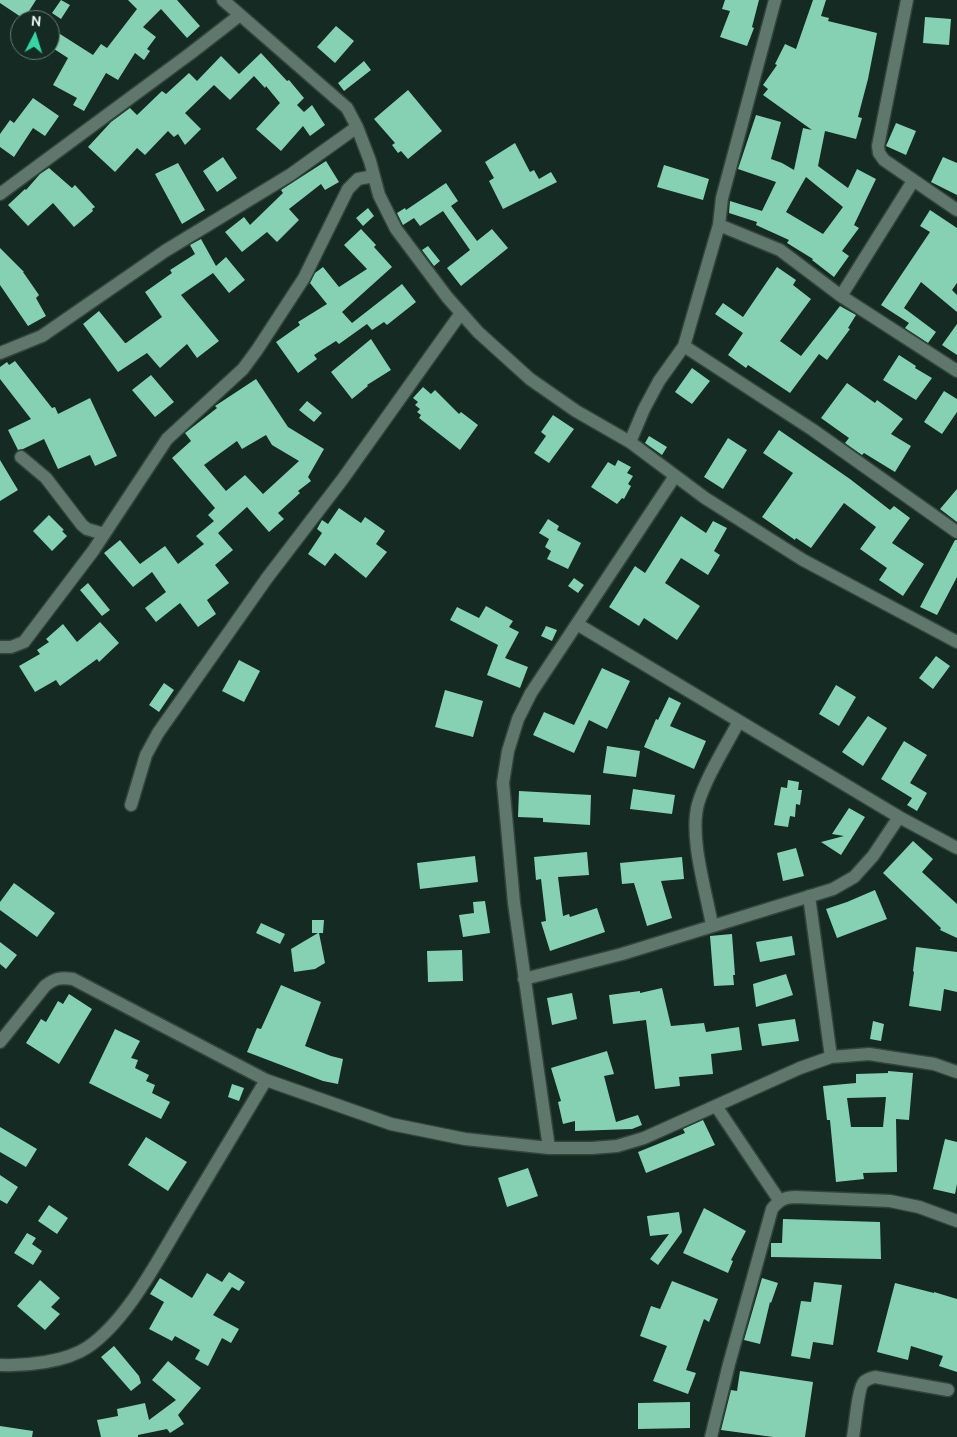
<!DOCTYPE html>
<html>
<head>
<meta charset="utf-8">
<style>
	body { margin:0 }
	#map { position:relative; width:957px; height:1437px; overflow:hidden; background:#142a22; font-family:Ubuntu,sans-serif }
	canvas { display:block }
	.north { position:absolute; left:10px; top:10px; width:50px; height:50px; box-sizing:border-box; background:#142a22; border:1px solid #687a73; border-radius:50%; rotate:5deg; font-size:14px; font-weight:700; line-height:20px; text-align:center; color:#e5f3ed }
	.north::after { content:''; display:block; margin:auto; width:18px; height:22px; background:#38d4a6; clip-path:polygon(50% 0,100% 100%,50% 72%,0 100%) }
</style>
</head>
<body>
<div id="map">
<canvas width="957" height="1437"></canvas>
<div class="north">N</div>
</div>
<script>
const c = document.querySelector('canvas').getContext('2d');
c.lineJoin = 'round';
function fill(path, color) {
  c.fillStyle = color;
  c.fill(path, 'evenodd');
}
function trace(path, color, width, dash) {
  c.strokeStyle = color;
  c.lineWidth = width;
  c.lineCap = dash ? 'butt' : 'round';
  c.setLineDash(dash || []);
  c.stroke(path);
}
fill(new Path2D(`
	M0,0H36L24,19L0,3Z
	M61,0L70,5L61,19L52,13Z
	M128,0H177L200,26L187,38L161,9L143,27L156,37L147,49L150,51L144,60L135,53L118,80L106,73L84,111L73,105L77,98L53,85L68,58L51,47L60,34L93,55L101,44L107,48L137,9Z
	M725,0H759L752,27L754,28L747,46L720,37L730,11L722,9Z
	M813,0H826L821,16L829,18L828,21L877,33L868,79L858,117L862,118L856,139L825,131L818,166L848,188L857,169L876,179L854,225L859,228L842,251L849,256L834,277L812,260L813,259L787,243L789,240L756,225L757,222L729,213L730,201L762,211L776,182L738,169L756,115L781,122L771,159L782,163L794,170L803,128L812,130L763,95L768,89L763,85L777,65L775,64L785,44L796,49ZM806,177L843,207L823,234L786,212Z
	M925,17L951,19L949,45L923,43Z
	M336,26L354,41L335,63L317,47Z
	M261,53L287,81L289,80L304,98L297,105L304,112L312,105L325,125L310,136L303,126L281,151L256,129L280,103L266,86L265,88L254,76L230,100L214,85L185,113L201,129L185,145L178,134L174,137L168,131L145,155L137,148L115,172L88,147L111,122L130,108L137,115L162,91L166,94L189,73L197,81L221,56L239,74Z
	M364,61L371,70L344,91L338,83Z
	M408,90L442,131L408,159L401,151L398,153L392,145L395,143L374,119Z
	M33,98L59,116L45,136L33,128L14,157L0,147V134L10,120L14,123Z
	M896,123L916,131L906,155L886,146Z
	M515,143L530,172L534,170L539,179L551,172L557,182L503,209L489,181L494,178L485,162Z
	M223,157L237,178L217,192L203,171Z
	M943,157L957,163V195L931,182Z
	M326,161L339,182L325,190L321,184L289,209L299,220L277,242L267,232L242,252L225,232L244,217L250,225L283,193L281,190Z
	M178,163L205,210L182,224L155,174Z
	M664,165L709,179L703,200L657,187Z
	M49,168L72,188L75,185L95,207L92,209L93,211L74,227L53,203L28,226L8,205L25,189L26,190L40,174Z
	M446,183L458,201L451,206L477,241L492,229L508,248L461,286L447,268L470,250L443,211L420,226L414,218L403,225L397,213L405,208L406,210Z
	M368,208L374,216L363,226L356,218Z
	M930,210L957,228V283L952,290L957,295V312L921,282L904,308L936,332L928,343L905,328L909,323L881,305L930,232L920,226Z
	M361,229L376,245L374,247L392,267L342,312L352,323L402,284L416,302L387,325L384,322L372,330L367,324L339,344L336,341L314,355L317,359L298,373L276,342L300,325L298,322L327,304L310,283L315,273L323,267L339,287L367,269L344,245Z
	M201,239L216,266L226,257L245,280L229,293L213,273L181,295L219,341L197,358L187,344L160,368L147,353L118,372L83,324L99,311L125,343H126L162,317L145,292L172,273L170,270L195,254L190,245Z
	M428,246L440,261L434,266L422,250Z
	M0,248L24,272H23L39,295L36,298L46,316L28,326L0,285Z
	M777,267L796,280L793,285L811,299L780,341L801,356L840,306L856,315L848,328L850,329L827,360L819,354L790,393L748,365L746,368L728,355L743,333L715,314L723,303L743,317Z
	M957,324V355L942,345Z
	M371,339L391,370L367,385L368,386L352,399L331,372Z
	M899,355L916,366L915,368L932,378L916,400L883,380Z
	M15,361L52,408L55,407L58,414L90,398L117,456L95,466L90,455L58,469L44,439L23,449L18,450L8,430L31,419L0,379V367L7,362L9,365Z
	M692,368L710,381L692,404L675,392Z
	M151,375L174,402L155,417L132,390Z
	M256,379L288,427L324,449L308,477L311,481L298,491L300,493L278,513L284,519L269,532L247,507L218,533L233,550L215,565L229,583L207,600L216,614L198,627L180,603L156,622L145,608L166,592L152,572L133,587L104,553L120,540L140,564L165,546L178,564L204,544L196,536L214,521L208,515L215,508L172,458L191,441L185,433L217,408L215,406ZM266,435L272,445L299,461L263,494L245,475L226,491L204,465L237,441L242,449Z
	M847,383L875,403L877,400L903,419L891,434L911,446L895,472L864,453L862,455L845,443L849,438L821,418Z
	M423,387L431,394L435,390L459,414L461,412L478,425L460,450L419,418L421,415L417,412L420,409L415,405L418,402L413,398Z
	M944,391L957,399V412L942,434L924,422Z
	M307,401L322,413L314,422L299,410Z
	M553,415L574,429L549,463L534,453L546,436L541,432Z
	M779,430L850,479L890,510L894,506L910,518L892,543L924,564L903,596L879,580L887,568L860,549L876,527L844,503L811,548L796,538L795,540L762,517L793,473L763,453Z
	M649,436L667,447L662,455L645,443Z
	M728,438L747,450L723,489L704,477Z
	M0,460L18,490L0,501Z
	M618,460L631,467L627,473L633,476L628,484L631,486L624,499L622,498L617,504L591,487L608,462L615,466Z
	M957,489V522L940,509Z
	M339,508L361,523L365,517L385,531L376,544L387,552L366,578L335,553L325,566L308,554L322,533L317,529L322,520L328,524Z
	M49,515L64,530L62,531L67,536L52,551L33,531Z
	M681,516L706,533L713,521L727,528L714,551L720,555L708,575L681,558L665,583L700,606L677,640L644,618L639,626L609,607L635,566L645,573Z
	M548,519L559,526L557,530L581,543L568,569L547,559L551,551L545,547L549,539L539,533Z
	M955,540H957V577L937,615L920,607Z
	M574,578L584,585L578,593L568,586Z
	M88,583L110,610L102,616L80,590Z
	M486,606L513,621L509,627L519,632L505,658L528,667L520,688L487,675L498,645L450,620L457,607L479,618Z
	M100,622L119,643L99,662L97,659L60,686L56,680L35,692L19,666L40,654L37,650L49,642L46,639L63,624L77,642Z
	M546,626L557,630L552,641L541,636Z
	M936,656L950,666L933,689L919,678Z
	M239,660L260,671L244,702L222,691Z
	M602,668L630,681L607,729L589,720L574,753L533,735L544,712L574,725Z
	M164,683L174,690L159,712L149,705Z
	M836,685L856,697L839,726L819,714Z
	M445,690L483,701L473,737L435,727Z
	M669,697L681,703L670,726L706,741L694,769L644,747L656,719L658,720Z
	M868,716L887,728L863,766L842,752Z
	M904,741L927,755L910,783L927,793L917,811L907,805L912,798L881,779Z
	M607,746L640,751L636,777L603,773Z
	M788,780L799,782L798,790H802L800,805L796,804L795,817L790,816L788,827L774,825L781,787L787,788Z
	M633,789L675,795L672,814L630,809Z
	M519,791L591,795L590,825L543,822V818L518,817Z
	M849,808L865,817L841,855L821,842L844,836L832,834Z
	M913,841L933,859L922,872L957,904V938L940,930L941,928L883,873Z
	M796,848L804,876L783,881L777,853Z
	M587,852L589,875L558,877L563,916L569,914L570,917L597,908L605,932L550,951L541,922L546,921L541,879L536,880L534,857Z
	M475,856L478,882L420,889L417,863Z
	M682,857L684,879L661,881L672,918L647,926L634,883L622,884L620,863Z
	M14,883L55,913L37,937L0,910V902Z
	M875,890L887,919L837,938L826,909L847,902Z
	M485,901L490,933L463,937L459,915L474,913L473,902Z
	M312,920H324L323,933H319L325,963L315,969L294,972L291,949L318,933H312Z
	M261,923L285,934L280,944L256,933Z
	M732,934L735,975H733L734,985L714,986L710,936Z
	M792,936L795,955L760,962L756,942Z
	M0,942L17,955L6,969L0,964Z
	M916,947L957,952V992L944,989L941,1011L909,1006L914,972L913,971Z
	M462,950L463,981L428,982L427,951Z
	M786,974L793,995L756,1007L753,984Z
	M281,985L321,1002L305,1046L331,1056L343,1059L338,1084L323,1081L247,1052L257,1028L261,1029Z
	M662,988L671,1026L704,1023L706,1032L739,1027L742,1050L711,1054L713,1074L679,1077L680,1086L655,1089L646,1020L613,1024L609,995L640,991V993Z
	M572,993L577,1019L552,1025L547,998Z
	M69,994L92,1009L59,1064L26,1043L41,1019L46,1022L58,1001L63,1004Z
	M795,1019L799,1041L762,1046L758,1024Z
	M873,1021L884,1024L881,1041L870,1039Z
	M115,1029L140,1041L131,1058L138,1060L135,1068L149,1075L146,1081L155,1085L152,1093L170,1102L161,1119L89,1083Z
	M607,1051L614,1074L604,1076L616,1122L638,1115L642,1125L632,1129L575,1131V1121L563,1124L558,1102L561,1101L551,1068Z
	M888,1071L913,1073L909,1120L896,1119L897,1172L863,1173L864,1179L836,1182L830,1120H827L823,1086L856,1083V1074L888,1073ZM886,1097L883,1127H851L847,1098Z
	M232,1084L244,1088L239,1101L228,1097Z
	M703,1120L715,1145L646,1173L638,1152L685,1133L683,1129Z
	M0,1127L37,1149L26,1167L0,1152Z
	M146,1137L187,1162L168,1191L128,1165Z
	M945,1139L957,1142V1184L955,1194L933,1189Z
	M528,1168L538,1196L507,1207L498,1178Z
	M0,1175L18,1187L7,1204L0,1200Z
	M49,1205L68,1218L57,1234L38,1221Z
	M704,1208L746,1231L731,1260L733,1261L728,1273L683,1253Z
	M679,1212L682,1232L658,1265L650,1259L669,1234L650,1236L647,1216Z
	M783,1219L880,1222L881,1259L771,1257V1243H782Z
	M27,1233L36,1238L32,1244L42,1251L33,1265L14,1253Z
	M229,1272L245,1282L239,1291L232,1287L213,1315L239,1329L231,1343L222,1338L208,1366L195,1359L200,1350L175,1336L172,1341L149,1329L164,1302L150,1294L160,1278L192,1298L207,1273L222,1282Z
	M762,1278L778,1283L771,1303L770,1302L760,1344L744,1340Z
	M40,1280L60,1298L51,1307L60,1314L45,1330L17,1306Z
	M672,1281L718,1299L709,1322L704,1319L686,1370L696,1373L688,1394L653,1381L667,1346L640,1336L651,1306L660,1309Z
	M814,1282L842,1285L833,1345L813,1342L810,1359L791,1356L801,1301L811,1302Z
	M895,1283L934,1293V1292L957,1299V1372L939,1366L943,1356L911,1346L908,1360L877,1352Z
	M114,1346L139,1376L141,1383L131,1391L101,1357Z
	M168,1361L201,1388L178,1415L184,1424L170,1433L167,1429L138,1435V1437H101L97,1420L118,1416L117,1409L145,1403L149,1420L176,1400L152,1380Z
	M740,1371L813,1382L805,1437H773L721,1430L731,1390L737,1391Z
	M690,1402V1428L638,1429V1403Z
	M0,1426L33,1431L32,1437H0Z`), '#86d1b4');
const minor = new Path2D(`
	M223,0L347,108L357,127L370,161L379,195L396,229L447,297L478,332L530,379L576,411L630,442L705,498L803,560L957,642
	M907,0L878,146L879,153L884,160L957,210
	M0,194L191,53L240,15
	M719,225L780,250L841,296L957,371
	M841,296L913,181
	M684,346L813,430L957,532
	M0,353L42,336L165,251L290,175L357,127
	M630,442L644,409L659,381L684,346L719,225L722,198L775,0
	M21,457L46,478L82,525L87,529L104,534
	M577,624L899,817L957,848
	M0,647H11L24,642L93,551L167,439L243,369L257,350L304,278L348,189L358,179L374,176
	M131,805L146,755L158,733L267,578L342,480L461,313
	M809,896L831,1057
	M712,925C706,891 689,837 698,804C706,777 726,746 739,721
	M524,979L622,954L833,889L854,877L873,856L899,817
	M0,1042L45,986C55,978 61,977 73,979L266,1080L391,1124L465,1139L549,1148H592L617,1146L644,1138L800,1068L831,1057L869,1054L934,1064L957,1072
	M716,1106L779,1200
	M549,1148L514,903L503,783L508,751L518,719L531,693L675,476
	M0,1365C26,1366 66,1362 88,1347C128,1319 157,1261 182,1220C210,1173 238,1126 266,1080
	M711,1437L729,1364L772,1209C779,1200 785,1197 796,1197L890,1201L919,1207L957,1221
	M853,1437C855,1427 858,1387 864,1382C867,1379 871,1378 875,1377L948,1390`);
trace(minor, '#32443d', 15);
trace(minor, '#5f776d', 12);
</script>
</body>
</html>
